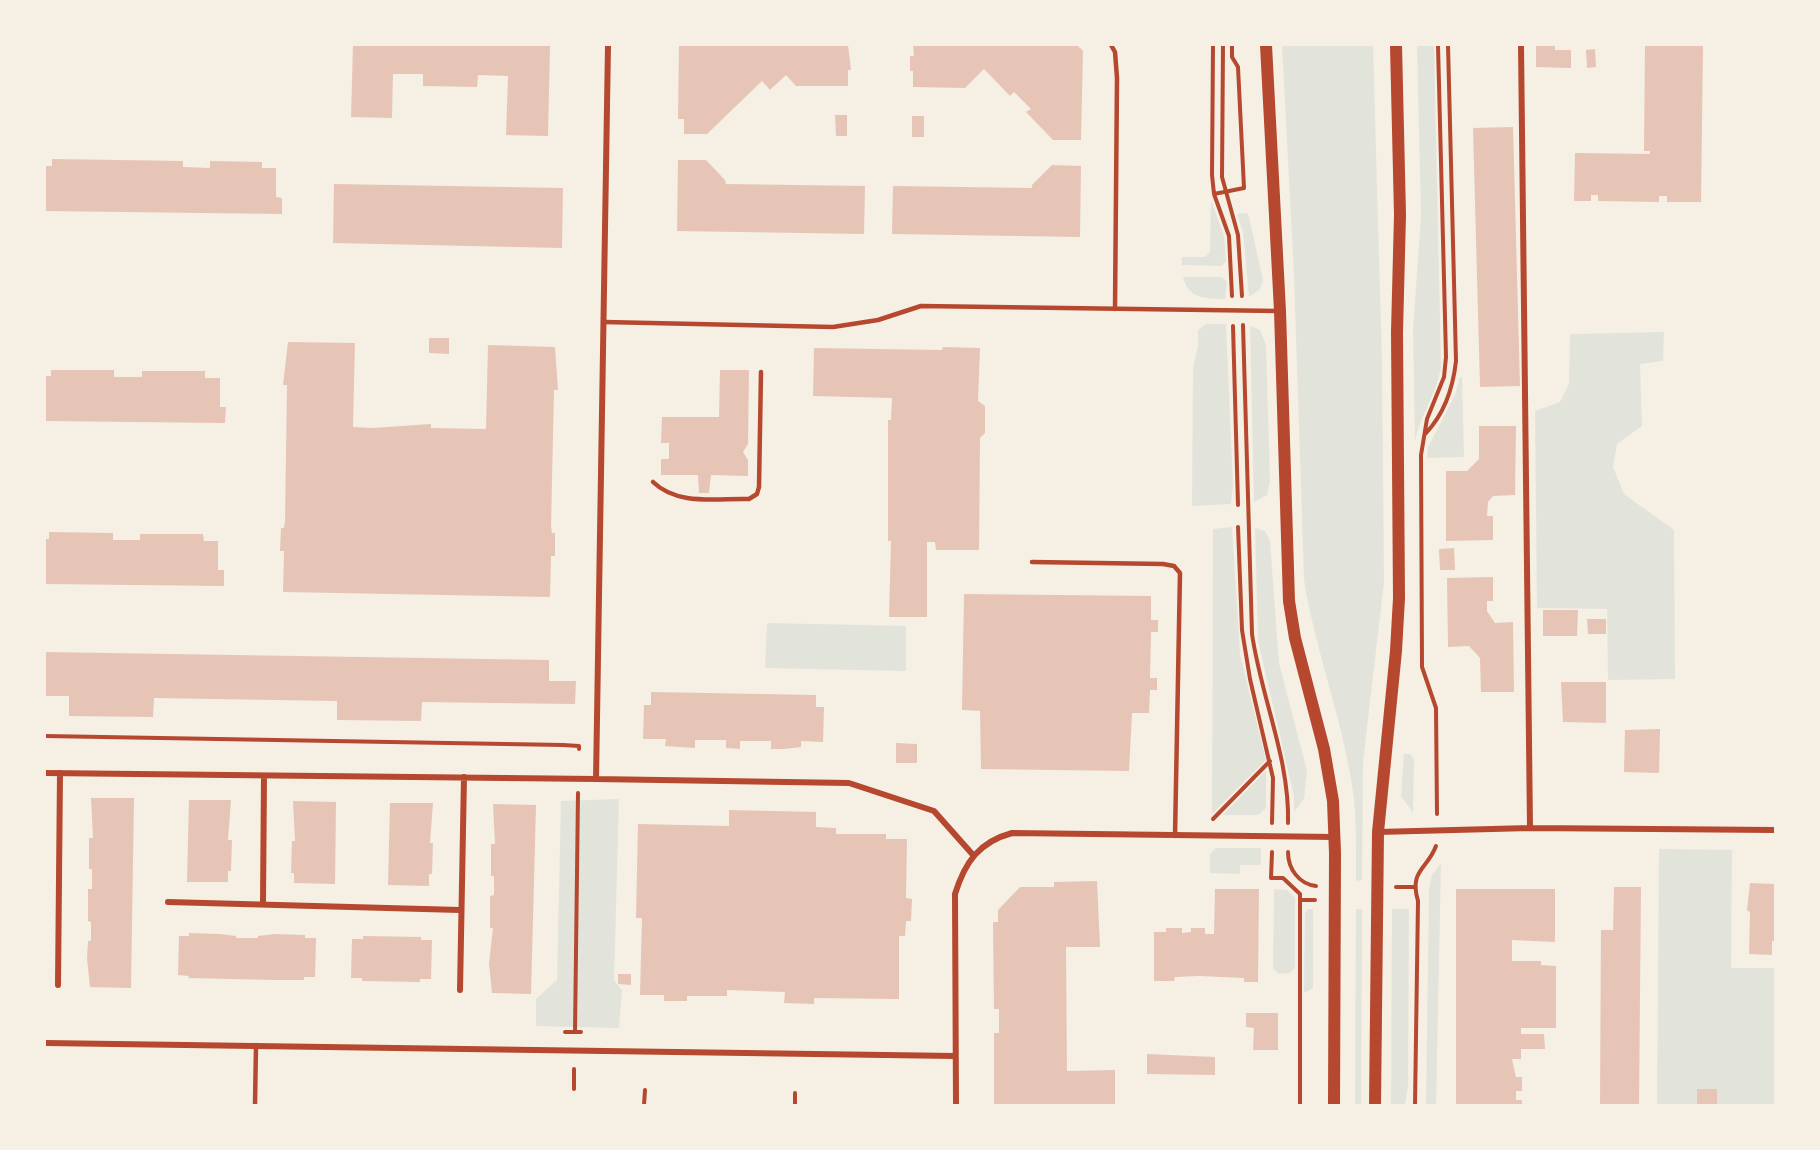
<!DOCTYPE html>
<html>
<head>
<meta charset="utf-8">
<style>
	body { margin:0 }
	#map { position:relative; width:1820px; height:1150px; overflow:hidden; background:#f6efe4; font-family:"Fira Sans",sans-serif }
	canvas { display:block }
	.frame { position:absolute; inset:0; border:46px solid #f6efe4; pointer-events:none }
</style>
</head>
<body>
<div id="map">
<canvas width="1820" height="1150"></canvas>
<div class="frame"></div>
</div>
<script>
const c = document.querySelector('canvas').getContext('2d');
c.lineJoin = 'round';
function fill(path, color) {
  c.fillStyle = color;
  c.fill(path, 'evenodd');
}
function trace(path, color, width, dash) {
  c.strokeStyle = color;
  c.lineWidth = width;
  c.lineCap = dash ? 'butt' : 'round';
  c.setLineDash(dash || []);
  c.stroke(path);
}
fill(new Path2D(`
	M1282,45H1373L1382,362L1384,582L1363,762L1362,880L1356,881C1356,849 1357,816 1352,785C1341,715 1315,649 1304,580L1294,276Z
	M1417,45H1434L1441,367C1437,393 1420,415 1415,442L1413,330L1421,216Z
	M1211,200L1224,236L1226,261L1222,266L1182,265V257H1205L1210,252Z
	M1248,213L1263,280L1260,289L1249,297L1243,232L1237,214Z
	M1183,277H1222L1227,282L1225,299C1207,299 1188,299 1183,277Z
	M1206,324H1226L1233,485L1231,504L1192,506L1193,368L1198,346V330Z
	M1250,326L1260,330L1266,345L1270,481L1267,495L1254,502Z
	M1664,332L1663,361L1640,364L1642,426L1617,444L1613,467L1624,494L1674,530L1675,679L1608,680L1607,609L1537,608L1535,411L1560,402L1569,384L1570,334Z
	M1460,377H1462L1464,457L1427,458L1428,447L1455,395Z
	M1232,527L1240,654L1266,760L1212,814L1213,529Z
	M1255,528L1265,531L1270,541L1279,663L1307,771L1304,799L1294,812V796L1258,641Z
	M767,623L906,626V671L765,668Z
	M1404,754H1410L1414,759L1413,813L1401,796Z
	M1266,770V808L1258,815H1223Z
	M619,799L614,980L622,990L619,1028L536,1026V999L557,980L561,801Z
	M1216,848H1261V865H1240V874L1210,873V854Z
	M1659,849L1732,850L1731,968H1775V1105H1657Z
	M1441,863L1436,1105H1426L1429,889L1432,875Z
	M1274,889L1287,890L1295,898V968L1290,973L1279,974L1273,968Z
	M1308,909H1313V988L1304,993L1305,913Z
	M1356,909H1362L1361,1105H1355Z
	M1392,909H1409L1408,1085L1405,1105H1391Z`), '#e2e4dc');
fill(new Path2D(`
	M353,45H550L548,136L506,135L508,76L478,75L477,87L423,86V74H393L392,118L351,117Z
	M679,45H848L851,70H848V86H796L786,75L770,90L762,81L707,134H684V119H678Z
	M913,45H1077L1083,51L1081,140H1053L1026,112L1031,109L1014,92L1010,96L984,69L965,88L913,87V71H910V56H914Z
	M1536,45H1555V50H1571V68L1536,67Z
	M1645,45H1703L1701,202H1667V196H1659V202L1598,201V195H1591V201H1574L1575,153L1650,154V151H1644Z
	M1595,49L1596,67L1587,68L1586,50Z
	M835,115H847V136H836Z
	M912,116H924V137H912Z
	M1513,127L1520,386L1480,387L1473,128Z
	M52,159L183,161V167L210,168V161L262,162V168H276V197L282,198V214L45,211V166H52Z
	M678,160H706L725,180L726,184L865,186L864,234L677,231Z
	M1052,165L1081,166L1080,237L892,234L893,186L1032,188V185Z
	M334,184L563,188L562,248L333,243Z
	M429,338H449V354L429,353Z
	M288,342L355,343L353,427L373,428L431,424V428L486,429L488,345L555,347L558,390H554L551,526L552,533H555V556H551L550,597L283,592L284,551H280L281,528H284L285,521L287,385H283Z
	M943,347L980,348L978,401L985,406V433L980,438L979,550H936L935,542H927V617H889L891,541H888V420H891L892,398L813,396L814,348L942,350Z
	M51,370H114V377H142V371H205V378H220V407H226L225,423L45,421V376H51Z
	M720,370H749L748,444L743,452L748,460V476L711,475L709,493H699L698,475H661V459H669V443H661L662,417H719Z
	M1479,426H1516L1515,495L1493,496L1488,502L1487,516H1493V540L1446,541V471H1467L1479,459Z
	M49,532L113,533V540H140V534H203L204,541H218V570H224V586L45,584V539H49Z
	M1454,548L1455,570H1440L1439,549Z
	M1493,577V601H1487V611L1495,623L1513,622L1514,692H1481L1480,658L1469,646L1448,647L1447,578Z
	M964,594L1151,596V620H1158V632H1151L1150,678H1157V690H1150L1149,713H1132L1129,771L981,769L980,711L962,710Z
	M1543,610H1578L1577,636H1543Z
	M1587,619H1606V634H1588Z
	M45,652L549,660V681H576L575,704L422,702L421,721L337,720V701L154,698L153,717L69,716V696H45Z
	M1561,682H1606V723L1563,722Z
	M651,692L816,695V707H824L823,742L801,741V747L784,749H771V741H740V749L726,748V740H695V748L665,746L666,739H643L644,705H651Z
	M1660,729L1659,773L1624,772L1625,730Z
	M896,743L917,744V763H896Z
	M91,798H134L131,988L90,987L87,958L88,941H91V922L88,921V889H92V869H89V838H93Z
	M189,800H231L228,840H232L231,871H228V882H187Z
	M293,801L336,802L335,884L294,883V873H291L292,841H295Z
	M390,803H433L430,843H433L432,874H429V886L388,885Z
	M493,804L536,805L531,994L492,993L489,963L493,928H490V896L494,895V876H491V844H495Z
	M729,810L816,812V827L836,828V834H886V839H907L906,898L912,899L911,921H906L905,936H899V999L814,998V1004L784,1003L785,992L727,990V996H687V1001H664V995H640L642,918H636L638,824L729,826Z
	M1097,881L1100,947H1066L1067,1071L1115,1070V1105H994V1033H999V1009H994L993,922H998V910L1020,887H1054V882Z
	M1750,883L1775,884V941H1772V955L1749,954L1750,912L1747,910Z
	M1614,887H1641L1639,1105H1600L1601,930H1613Z
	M1215,889H1259L1258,982H1244V978L1199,976L1175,977L1174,981H1154V932H1166V928H1182V933L1191,932V928H1205V934H1214Z
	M1456,889H1555V942L1512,940V961H1541V965L1556,966V1028H1521V1034H1544L1545,1049H1521V1059H1512L1516,1077H1522V1091H1516V1100H1522V1105H1456Z
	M189,933L219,934L236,936V938H258V936L275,934L305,935V938H316L315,977H304V980H275L188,978L189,976L178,975L179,936H189Z
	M363,936L421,937V940H432L431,979H420V982L362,981V978H351L352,939H363Z
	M618,974H631V985L618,984Z
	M1246,1013H1278V1050H1253L1254,1028L1246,1027Z
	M1147,1054L1215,1057V1075L1147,1074Z
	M1697,1089H1717V1105H1697Z`), '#e6c5b7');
trace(new Path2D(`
	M1213,45L1212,175L1214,194L1229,236L1232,296
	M1223,45L1222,177L1238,235L1242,296
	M1214,194L1244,188L1238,67L1232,57V45
	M1243,325L1252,634C1261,697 1290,760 1288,823
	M1233,326L1238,505
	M1426,433C1444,414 1453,388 1456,361L1448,45
	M1238,527L1242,630L1250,679L1273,778L1272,823
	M45,736L563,745L579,746V749
	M1437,814L1436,708L1422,667L1421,455L1427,419L1444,377L1446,357L1438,45
	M1213,819L1270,761
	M1272,852L1271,878H1283L1300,894V1105
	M1288,852C1288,869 1299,884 1316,886
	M1396,887H1414
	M1300,900H1315
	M565,1032H581
	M575,1032L578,793
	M574,1089V1069
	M644,1105L645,1090
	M795,1105V1093
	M1415,1105L1418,901C1409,870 1427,870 1436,846`), '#b5482f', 4);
trace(new Path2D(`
	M1111,45L1115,52L1117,78L1115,309
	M604,322L833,327L878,320L921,306L1278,311
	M653,482C678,506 716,498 749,499L757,494L759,487L761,372
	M1032,562L1163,564L1174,566L1180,573L1175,836
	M255,1105L256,1045`), '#b5482f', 4.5);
trace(new Path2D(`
	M608,45L596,779L849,783L934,811L974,856
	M1521,45L1530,828
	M45,773L596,779
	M1378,832L1530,828L1775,830
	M168,902L460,910
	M263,903L264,776
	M58,985L60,773
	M460,990L464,777
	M45,1043L955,1056
	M956,1105L955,894C965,862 979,842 1012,833L1334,837`), '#b5482f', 6);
trace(new Path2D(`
	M1266,45L1280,311L1289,601L1295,638L1324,749L1333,801L1335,853L1334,1105
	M1375,1105L1378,832L1396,651L1399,598L1397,332L1400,215L1396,45`), '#b5482f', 12);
</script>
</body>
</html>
